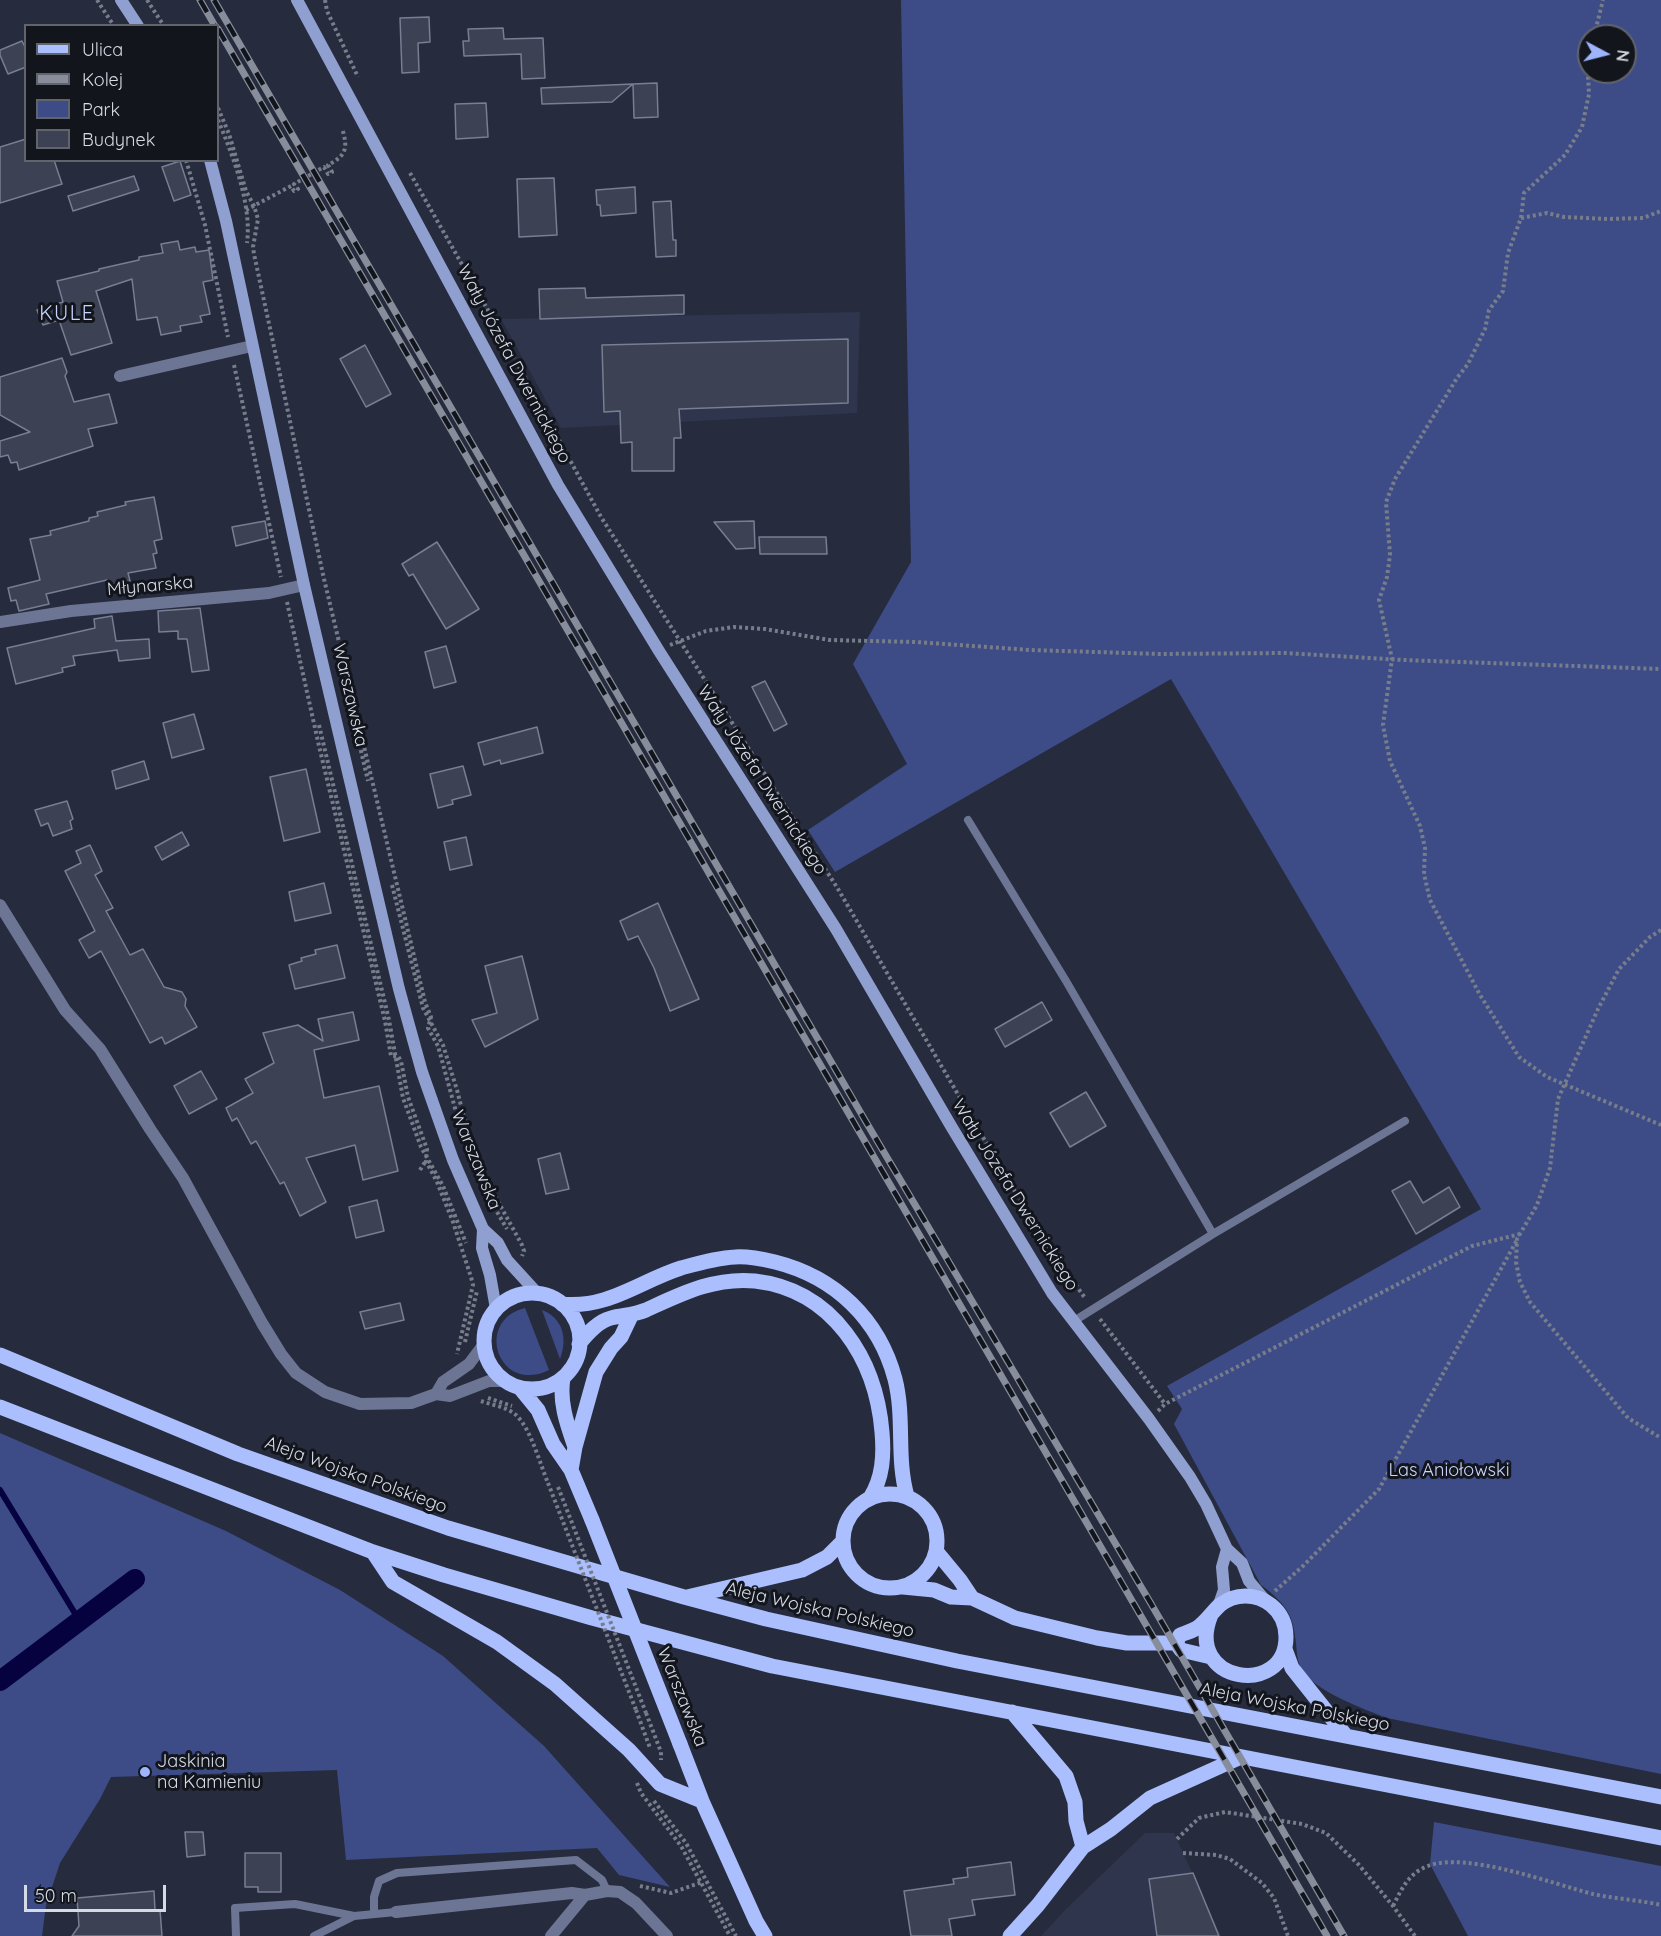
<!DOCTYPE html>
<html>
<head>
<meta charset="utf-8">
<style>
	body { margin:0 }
	#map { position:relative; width:1661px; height:1936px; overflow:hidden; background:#262c3d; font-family:Quicksand,sans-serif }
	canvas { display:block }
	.legend { position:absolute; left:24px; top:24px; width:195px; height:138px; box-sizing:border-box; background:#12151c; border:2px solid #60646c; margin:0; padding:8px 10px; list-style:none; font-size:18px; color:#d6dae5 }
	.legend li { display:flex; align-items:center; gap:12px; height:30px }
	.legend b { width:30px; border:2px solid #60646c }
	.north { position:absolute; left:1577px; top:24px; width:60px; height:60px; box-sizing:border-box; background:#12151c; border:2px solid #60646c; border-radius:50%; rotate:97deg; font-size:16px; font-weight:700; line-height:24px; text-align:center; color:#d6dae5 }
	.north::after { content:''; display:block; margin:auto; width:21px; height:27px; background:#9eb4fd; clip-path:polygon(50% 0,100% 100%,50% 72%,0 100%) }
	.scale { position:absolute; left:24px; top:1885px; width:142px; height:27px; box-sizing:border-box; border:3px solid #d6dae5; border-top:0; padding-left:8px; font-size:18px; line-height:21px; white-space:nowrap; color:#d6dae5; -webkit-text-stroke:4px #12151c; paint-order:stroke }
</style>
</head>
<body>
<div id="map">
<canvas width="1661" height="1936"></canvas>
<ul class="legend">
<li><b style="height:8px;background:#abbefd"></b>Ulica</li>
<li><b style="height:8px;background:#888d9b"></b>Kolej</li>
<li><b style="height:16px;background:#3d4c87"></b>Park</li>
<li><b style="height:16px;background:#3c4254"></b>Budynek</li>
</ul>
<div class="north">N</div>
<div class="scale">50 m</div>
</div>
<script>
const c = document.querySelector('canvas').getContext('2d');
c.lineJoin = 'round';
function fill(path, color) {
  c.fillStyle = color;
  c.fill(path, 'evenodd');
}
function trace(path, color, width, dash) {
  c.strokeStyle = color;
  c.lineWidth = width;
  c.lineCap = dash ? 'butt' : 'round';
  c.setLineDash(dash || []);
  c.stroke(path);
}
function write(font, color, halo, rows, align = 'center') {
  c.font = font + ' Quicksand,sans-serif';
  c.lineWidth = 6;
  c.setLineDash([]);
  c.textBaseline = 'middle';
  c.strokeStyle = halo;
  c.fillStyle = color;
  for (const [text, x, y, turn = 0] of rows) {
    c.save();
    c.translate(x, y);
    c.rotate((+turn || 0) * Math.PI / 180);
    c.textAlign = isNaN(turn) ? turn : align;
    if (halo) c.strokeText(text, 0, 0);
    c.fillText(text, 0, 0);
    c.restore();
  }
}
fill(new Path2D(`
	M860,312L857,413L561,428L501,319Z
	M1145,1833H1174L1221,1936H1041L1066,1909Z`), '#2e354c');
fill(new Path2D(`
	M901,0H1661V1774L1387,1718C1364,1709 1313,1691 1301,1668C1296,1658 1297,1647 1295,1636C1293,1612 1280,1599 1261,1585L1174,1424L1182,1409L1167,1386L1481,1209L1171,679L835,872L808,830L907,764L853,664L911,562ZM1589,36H1625V72H1589Z
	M525,1308L549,1370C499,1395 473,1321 525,1308Z
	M542,1310C563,1318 568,1339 560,1359Z
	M0,1433L226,1531L340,1590L443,1656L544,1746L670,1887L619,1875L597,1848L346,1860L337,1770L111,1777L100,1799L60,1863L46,1905L42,1936H0Z
	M1434,1822L1661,1866V1936H1468L1430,1864Z`), '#3d4c87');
trace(new Path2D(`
	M0,1490L79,1620`), '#06023f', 6);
trace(new Path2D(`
	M0,1681L135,1579`), '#06023f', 20);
const building = new Path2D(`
	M429,17L430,42L418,43L419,72L402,73L400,18Z
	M503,28L504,39L543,38L545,78L522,79L521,54L464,56L463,41H469L468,29Z
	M22,41L26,49V67L8,74L0,55V50Z
	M657,83L658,117L634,118L633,84Z
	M633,84L612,102L542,104L541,88Z
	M486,103L488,137L456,139L455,104Z
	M26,139V160H54L62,184L0,203V147Z
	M180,161L191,195L174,201L162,167Z
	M134,176L139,190L73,211L68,196Z
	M554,178L557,235L519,237L517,179Z
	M635,187L636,213L601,216L600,205H597L596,190Z
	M671,201L673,240H676V256L656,257L653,202Z
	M178,241L180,250L195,247L196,252L209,250L213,280L203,282L210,314L200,316L202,322L180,326L181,331L161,335L157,317L137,320L132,279L96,291L112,343L71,355L59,320L43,325L37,310L63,302L57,281L99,271V269L139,260V257L163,253L161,244Z
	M585,288L586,298L684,295V314L540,319L539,289Z
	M848,339V403L679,409L681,438H674V471H632V442L621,443L620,411L604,412L602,345Z
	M365,345L391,394L366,407L340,359Z
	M62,358L67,372L65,376L74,402L109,394L117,423L88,429L93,446L19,470L17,462L11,463L8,455L0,457V441L30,432L0,415V377Z
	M154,497L162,539L154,541L157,553L153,554L156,568L128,573L130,581L108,585L107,580L46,594L49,604L19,611L16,600L11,601L8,588L40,580L30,539L51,535L50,531L89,521V518L98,516L97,512L126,505L125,502Z
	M265,521L268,538L236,546L232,527Z
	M754,521L755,548L736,549L714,522Z
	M759,537H826L827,554H760Z
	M437,542L479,609L446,629L413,574L409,576L402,564Z
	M200,608L209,670L192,672L187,639H178V631L159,632L158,611Z
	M112,616L116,641L149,639L150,658L119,661L117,650L73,656L75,665L62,668L63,672L16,684L7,648L95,628L94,619Z
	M446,646L456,682L434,688L425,652Z
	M765,681L787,724L774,731L752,687Z
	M194,714L204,749L172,758L163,723Z
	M537,727L543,753L501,764L500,760L484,765L478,743Z
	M144,761L149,779L116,789L112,771Z
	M463,766L471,795L452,800L453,804L438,808L430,774Z
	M306,769L320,832L284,841L270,777Z
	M67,801L73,819L70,821L72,829L53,836L48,823L41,826L35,810Z
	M182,832L189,845L162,860L155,847Z
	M466,837L472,865L450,870L444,842Z
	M90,845L102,871L95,875L113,908L106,911L130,955L143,949L164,987L182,992L186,999L185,1006L197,1027L165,1044L162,1037L150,1043L101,951L89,958L79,940L95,931L65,871L81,863L76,851Z
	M324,883L331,913L295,921L289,892Z
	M658,903L699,999L670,1011L654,968L638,936L628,940L620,921Z
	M337,945L345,978L295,989L289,965L302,961L301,958L316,954L315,950Z
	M522,956L538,1019L485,1047L472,1020L497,1013L485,966Z
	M1042,1002L1052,1020L1005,1047L995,1029Z
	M353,1012L359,1040L314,1050L324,1098L379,1086L398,1171L363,1180L355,1145L306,1158L326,1202L300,1216L284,1182L280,1184L256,1141L251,1144L237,1118L232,1121L226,1108L253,1093L245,1079L274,1063L263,1033L298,1025L323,1041L318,1019Z
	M201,1071L217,1099L189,1114L174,1086Z
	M1086,1092L1106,1126L1070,1147L1050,1113Z
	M560,1153L569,1189L546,1194L538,1159Z
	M1410,1181L1423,1203L1449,1187L1460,1207L1416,1234L1392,1191Z
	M377,1200L384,1231L356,1238L349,1207Z
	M400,1303L404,1320L365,1329L360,1312Z
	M185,1832H203L205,1855L187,1857Z
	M245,1853H281V1892H258V1887H245Z
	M1011,1862L1015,1895L972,1900L975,1915L949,1919L952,1936H911L904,1891L954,1884L953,1879L968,1877L967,1868Z
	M1193,1873L1219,1936H1157L1149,1879Z
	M154,1891L155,1910H160L162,1936H72L79,1926L77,1898Z`);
fill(building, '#3c4254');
trace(building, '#787e93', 1.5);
trace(new Path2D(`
	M97,0L114,26
	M147,0L164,26
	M325,0L327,11L358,77
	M1594,36L1603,0
	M1589,53L1587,58L1589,94L1582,127L1565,155L1524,193L1521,218L1508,253L1503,291L1489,310L1485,329L1468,364L1457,378L1395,479L1386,502L1390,555L1387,577L1379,600L1392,659L1383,725L1390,761L1420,826L1425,848L1424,874L1430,900L1480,995L1519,1057L1547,1077L1661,1125
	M218,108L229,134L246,191L254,206L258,219L253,247L254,254L324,579L425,1002L431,1017L428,1028L438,1046L464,1141
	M218,120C233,156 252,204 247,243
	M186,160L205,225L228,337
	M410,173L493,319L601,517L838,889L1008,1180L1047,1244L1085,1298
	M246,210L291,186L294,191L298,189L294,184L324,167L328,174L332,172L328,165C347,155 348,148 342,128
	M1521,218L1547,213L1564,217L1608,219L1643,218L1661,211
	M234,365L281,577
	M287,602L319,746L385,1021L391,1056H398L401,1061L408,1097L427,1149L426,1161L437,1182L453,1222L471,1277L473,1285L457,1354
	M670,645L706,631L734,627L765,629L829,640L916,642L1030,650L1160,654L1285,653L1403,660L1661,669
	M340,669L343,674L368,781
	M319,725L389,1020L403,1098L421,1147L443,1186L466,1243
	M392,885L423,1008L443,1045L457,1090L474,1157L481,1177L490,1187L522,1245L524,1251L522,1256
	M1661,930L1650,937L1619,969L1598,1009L1558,1099L1550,1168L1537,1205L1517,1239L1516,1262L1520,1282L1530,1302L1628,1418L1661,1438
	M420,1170L425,1162
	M482,1186L507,1229
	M1100,1319L1165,1404
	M465,1342L477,1291
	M488,1398L512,1406
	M481,1401C492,1405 507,1407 516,1415C531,1429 540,1464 548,1483
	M1158,1411L1165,1404L1472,1246L1520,1234
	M1275,1591L1303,1566L1379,1489L1517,1240
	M636,1710L650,1748
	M646,1713L661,1752V1760
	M637,1783L641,1793L681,1846L730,1936
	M654,1801L686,1843L736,1936
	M1177,1839L1199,1818L1225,1812L1302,1824L1326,1833L1359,1865L1393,1906L1415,1936
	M1183,1853L1216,1855L1230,1859L1262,1883L1274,1898L1288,1936
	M640,1886L671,1893L702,1882
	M1393,1906C1402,1888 1409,1873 1428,1866C1466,1851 1553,1884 1593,1894C1616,1899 1639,1900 1661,1905`), '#777d8b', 4, [3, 3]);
trace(new Path2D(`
	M968,820L1066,981L1213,1234
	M1074,1321L1213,1234L1405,1121
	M374,1914V1897L379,1881L397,1873L576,1860L602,1880L607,1891
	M236,1936L235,1908L295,1904L354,1916
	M314,1936L354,1916L396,1912`), '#6c7694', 8);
trace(new Path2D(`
	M120,376L252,346
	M0,622L71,611L269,593L304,585
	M0,905L65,1010L100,1049L150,1129L183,1178L262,1323L281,1354L296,1373L325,1392L360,1404L411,1403L436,1394L450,1396L489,1381H505
	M436,1394L443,1382L469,1364L484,1344
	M396,1912L572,1893L585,1895
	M551,1936L585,1895L607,1891L620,1892L636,1903L667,1936`), '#6c7694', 12);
trace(new Path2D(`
	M121,0L138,26
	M297,0L558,485L659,651L836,929L951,1126L1052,1293L1149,1419L1190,1477L1206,1504L1227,1549L1242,1563L1249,1581L1265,1600
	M210,160L226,221L304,585L399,989L422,1072L453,1160L483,1229L498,1243L507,1260L538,1294
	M483,1229L482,1248L490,1275L496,1309
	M1218,1607L1224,1590L1222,1567L1227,1549`), '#8f9fcf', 12);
trace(new Path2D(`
	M484 1341a48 48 0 1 1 96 0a48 48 0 1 1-96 0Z
	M562,1304C608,1309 640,1281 681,1268C699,1263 716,1258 735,1257C748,1256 762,1259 775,1262C835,1277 879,1319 895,1379C905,1418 896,1458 907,1496
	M579,1344C587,1334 598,1321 611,1318C623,1315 634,1315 646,1310C681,1294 714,1277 755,1281C833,1290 876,1359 882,1432C884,1455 883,1478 870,1498
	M0,1355L238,1454L448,1528L684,1597L766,1619L957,1661L1661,1797
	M563,1378C559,1402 567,1424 575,1447
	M520,1388L538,1410L553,1444L571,1470L592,1520
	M0,1407L373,1552L444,1575L592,1618L772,1666L1661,1838
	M571,1470L575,1447L596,1372L611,1348L621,1337L631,1316
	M843 1541a47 47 0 1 1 94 0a47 47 0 1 1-94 0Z
	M936,1551L960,1580L972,1598
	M373,1552L393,1582L497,1642L555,1684L629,1750L660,1784L702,1801
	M903,1587L934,1590L951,1597L972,1598L1015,1618L1097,1638L1127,1643H1176
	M687,1597L802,1570L827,1557L843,1541
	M1176,1643L1180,1635C1186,1633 1192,1631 1197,1628C1206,1622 1212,1612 1220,1605C1235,1593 1256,1593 1271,1605C1281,1613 1286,1624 1286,1637C1286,1698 1183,1683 1211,1615
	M1176,1643L1181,1650L1211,1657
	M1285,1649L1292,1668L1346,1736
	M1012,1712L1066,1776L1075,1802L1076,1821L1083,1847
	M680,1744L702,1801L756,1921L765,1936
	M1010,1936L1038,1905L1083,1847L1111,1829L1150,1798L1241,1757`), '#abbefd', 15);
const rail = new Path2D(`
	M200,0L215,26
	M214,0L869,1127L1150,1602L1344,1936
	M218,29L1327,1936`);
trace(rail, '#888d9b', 7);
trace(rail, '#12151c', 4.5, [14]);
trace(new Path2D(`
	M548,1483L636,1710
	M558,1487L646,1713`), '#777d8b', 4, [3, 3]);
trace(new Path2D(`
	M592,1520L680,1744`), '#abbefd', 15);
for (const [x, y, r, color] of [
	[145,1772,6,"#9eb4fd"]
]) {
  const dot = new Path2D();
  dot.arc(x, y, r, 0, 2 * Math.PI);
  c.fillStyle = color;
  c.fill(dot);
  trace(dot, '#12151c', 2);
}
write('18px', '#d6dae5', '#12151c', [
	["Wały Józefa Dwernickiego",514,364,62],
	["Młynarska",150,586,-5],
	["Warszawska",350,695,77],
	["Wały Józefa Dwernickiego",762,780,57],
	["Warszawska",476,1160,68],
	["Wały Józefa Dwernickiego",1015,1195,58],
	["Aleja Wojska Polskiego",356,1475,20],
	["Aleja Wojska Polskiego",820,1610,13],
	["Warszawska",682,1697,68],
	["Aleja Wojska Polskiego",1295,1707,11]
]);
write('18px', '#cbd7fe', '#12151c', [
	["Las Aniołowski",1449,1471]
]);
write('18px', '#d6dae5', '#12151c', [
	["Jaskinia",157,1762],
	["na Kamieniu",157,1783]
], 'left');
c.letterSpacing = '1.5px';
write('20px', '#c7d4fe', '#12151c', [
	["KULE",67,314]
]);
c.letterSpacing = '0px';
</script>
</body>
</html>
